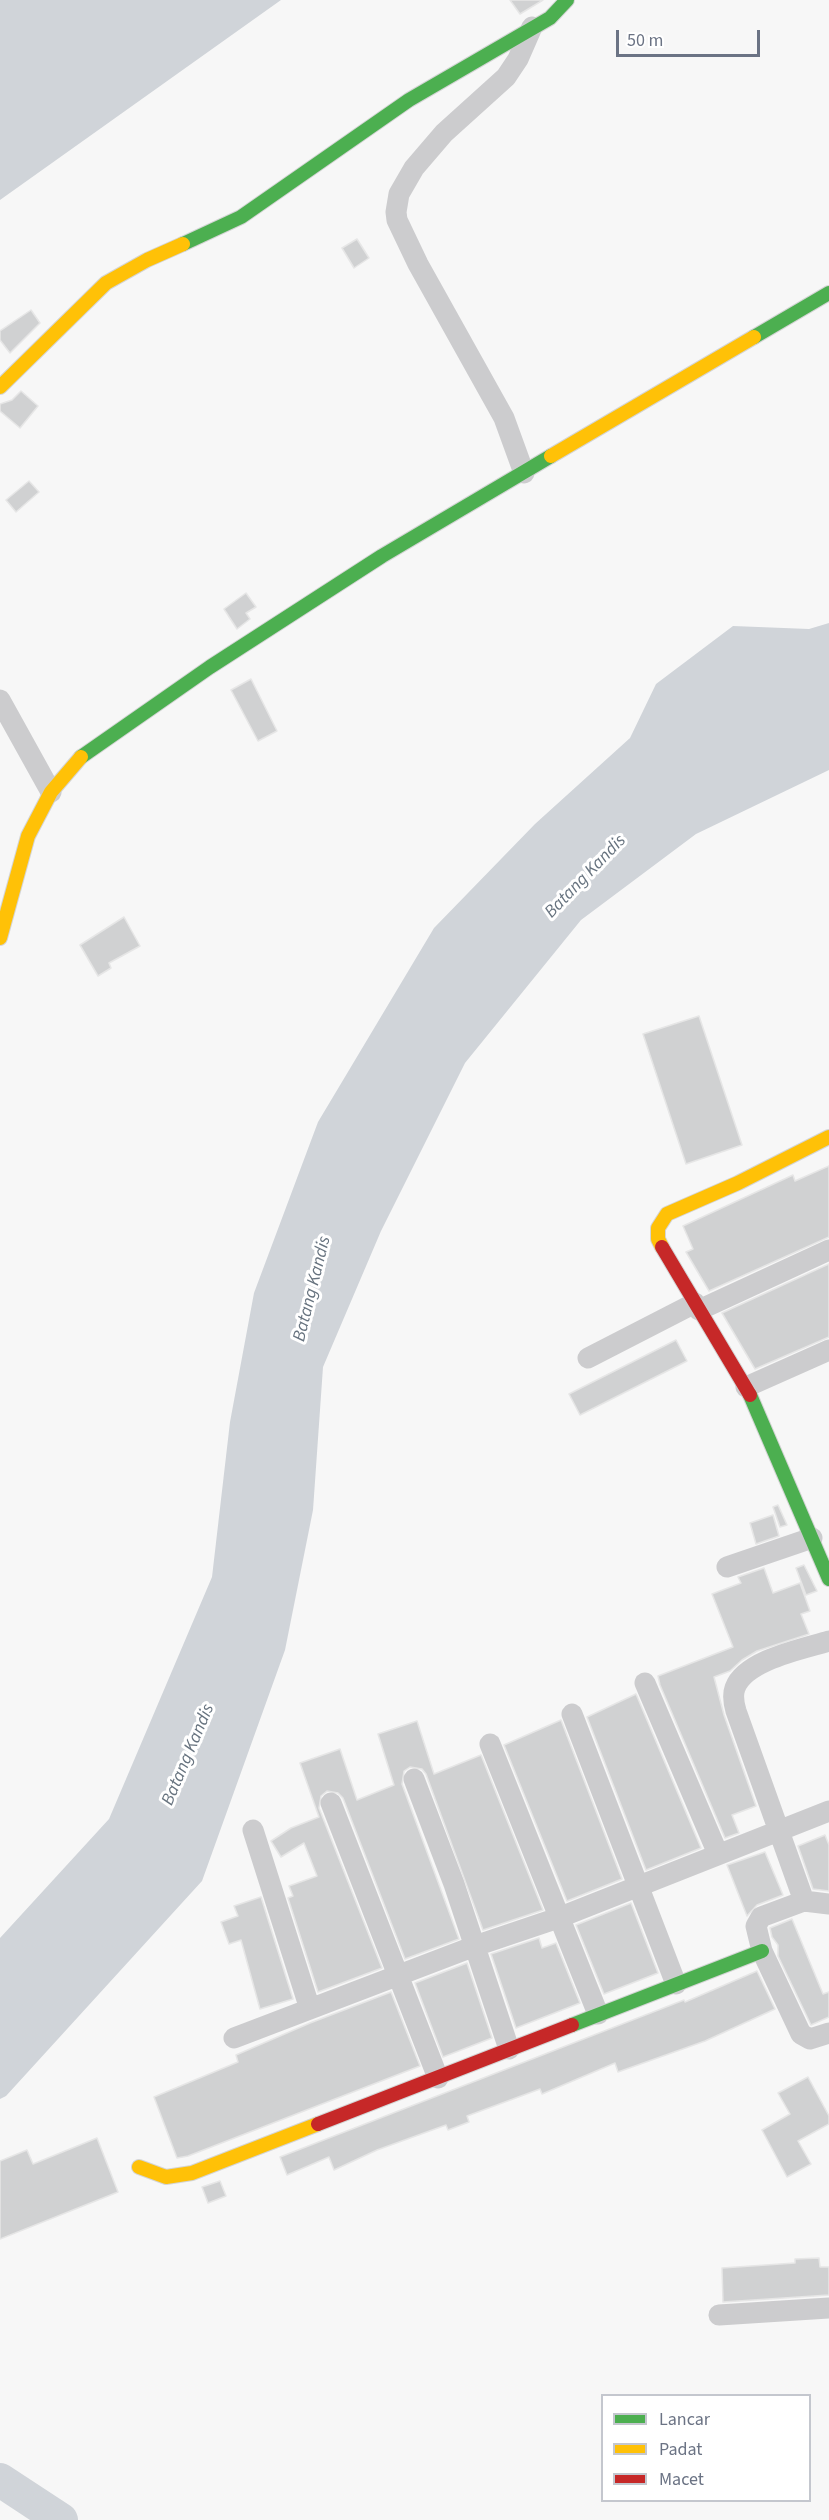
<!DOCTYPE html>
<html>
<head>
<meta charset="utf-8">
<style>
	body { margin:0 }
	#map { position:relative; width:829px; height:2520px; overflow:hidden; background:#f7f7f7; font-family:"Source Sans 3",sans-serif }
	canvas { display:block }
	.legend { position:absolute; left:601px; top:2394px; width:210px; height:108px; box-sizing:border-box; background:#fff; border:2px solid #c4c7ce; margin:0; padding:8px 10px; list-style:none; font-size:18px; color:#6b7384 }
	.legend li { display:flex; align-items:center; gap:12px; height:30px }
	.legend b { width:30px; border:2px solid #c4c7ce }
	.scale { position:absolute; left:616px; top:30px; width:144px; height:27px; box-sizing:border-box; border:3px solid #6b7384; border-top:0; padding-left:8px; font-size:18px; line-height:21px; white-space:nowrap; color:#6b7384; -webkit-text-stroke:4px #fff; paint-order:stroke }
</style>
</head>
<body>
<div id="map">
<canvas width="829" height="2520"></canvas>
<ul class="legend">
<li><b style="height:8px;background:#4caf50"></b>Lancar</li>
<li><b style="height:8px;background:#ffc107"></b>Padat</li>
<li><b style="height:8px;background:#c62828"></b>Macet</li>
</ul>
<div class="scale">50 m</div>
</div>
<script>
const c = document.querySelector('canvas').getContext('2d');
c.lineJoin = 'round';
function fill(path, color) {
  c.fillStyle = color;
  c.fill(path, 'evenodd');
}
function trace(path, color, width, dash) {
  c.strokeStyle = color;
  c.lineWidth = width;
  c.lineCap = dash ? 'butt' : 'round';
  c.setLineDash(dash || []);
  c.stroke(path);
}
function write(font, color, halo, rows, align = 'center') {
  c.font = font + ' "Source Sans 3",sans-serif';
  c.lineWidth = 6;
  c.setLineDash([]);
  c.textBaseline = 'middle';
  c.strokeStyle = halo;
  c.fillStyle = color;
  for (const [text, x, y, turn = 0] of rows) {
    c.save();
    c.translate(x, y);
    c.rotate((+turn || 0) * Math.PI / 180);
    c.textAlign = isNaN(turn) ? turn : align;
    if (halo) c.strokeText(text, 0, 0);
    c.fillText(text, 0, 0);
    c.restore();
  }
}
fill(new Path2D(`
	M0,0H281L0,200Z
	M829,623V770L696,834L581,920L465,1063L381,1231L323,1367L313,1510L285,1650L202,1881L6,2096L0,2099V1938L109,1819L212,1577L230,1422L254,1293L318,1122L434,928L535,824L630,738L656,684L733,626L809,629Z`), '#d0d4d9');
trace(new Path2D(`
	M0,2480L61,2520`), '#d0d4d9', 34);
const building = new Path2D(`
	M510,0H543L520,14Z
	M357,239L369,258L354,268L342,248Z
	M31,310L40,323L10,353L0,340V331Z
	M21,391L38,406L20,428L0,411V404L12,400Z
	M29,481L39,492L16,512L6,500Z
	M246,593L256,607L246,613L250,619L237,629L224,609Z
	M251,679L277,731L258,741L231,690Z
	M124,917L140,946L109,963L111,968L98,976L80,945Z
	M699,1016L742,1145L686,1164L643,1034Z
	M829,1166V1237L709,1291L686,1252L693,1249L683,1226L793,1175L795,1181Z
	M829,1264V1337L755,1369L722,1313Z
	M676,1340L687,1361L580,1415L569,1394Z
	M778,1505L787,1525L780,1527L773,1507Z
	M773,1515L779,1536L756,1544L750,1523Z
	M804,1565L817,1591L806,1595L796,1568Z
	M764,1568L773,1593L800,1583L810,1611L801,1614L809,1634L757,1651L742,1660L730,1671L714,1677L724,1715L756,1806L732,1815L739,1833L725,1838L660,1685L658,1676L733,1647L712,1594L741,1583L738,1577Z
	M636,1694L701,1848L646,1870L587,1717Z
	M561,1720L622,1879L567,1901L504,1745Z
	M417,1721L434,1774L481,1755L543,1910L483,1930L426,1774L422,1769L410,1767L404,1771L402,1784L459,1939L405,1959L343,1798L338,1793L327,1791L321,1796L319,1808L382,1968L318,1992L288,1898L293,1896L289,1886L317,1876L304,1843L281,1857L271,1841L291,1828L319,1817L300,1763L340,1749L357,1800L394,1785L378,1734Z
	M825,1835L829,1845V1891L813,1889L798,1846Z
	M765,1852L783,1895L757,1905L747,1916L727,1865Z
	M261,1897L293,1999L260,2009L241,1940L229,1944L221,1922L238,1916L234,1906Z
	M631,1903L658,1973L604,1994L576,1925Z
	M792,1919L823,1994L829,1992V2017L811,2025L778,1956V1945L772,1937L770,1928Z
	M539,1938L542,1948L556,1943L580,2003L516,2028L491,1954Z
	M467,1963L492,2038L443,2057L415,1983Z
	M757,1971L775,2009L705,2041L618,2072L615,2063L542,2094L540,2089L467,2116L469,2122L448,2130L446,2125L377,2150L334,2170L329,2157L287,2175L280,2157L684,2000L685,2002Z
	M391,1992L420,2066L188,2156L177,2158L154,2097L238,2062L236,2055L310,2023Z
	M808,2077L829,2116V2124L798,2141L811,2164L787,2177L762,2130L790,2114L778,2093Z
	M97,2138L118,2192L0,2239V2161L27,2150L33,2164Z
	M220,2181L226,2196L208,2203L202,2187Z
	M819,2258L820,2267H829V2295L723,2302L722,2268L795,2263V2259Z`);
fill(building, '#d0d1d2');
trace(building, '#e6e6e6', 1.5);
const fast = new Path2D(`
	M183,244L241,217L409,100L550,18L567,0
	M754,337L829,293
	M81,757L210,667L382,556L551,456
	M750,1395L829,1579
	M572,2025L762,1951`);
const slow = new Path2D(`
	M0,387L106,283L147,260L183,244
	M551,456L754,337
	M0,938L28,836L51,792L81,757
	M662,1247L658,1239V1228L667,1214L738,1183L829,1137
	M139,2167L166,2177L192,2173L318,2124`);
const jam = new Path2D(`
	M662,1247L750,1395
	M318,2124L572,2025`);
trace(fast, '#d4d5d5', 16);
trace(slow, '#d4d5d5', 16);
trace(jam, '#d4d5d5', 16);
trace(new Path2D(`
	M524,473L504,418L418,264L397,220L396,212L399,194L414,168L444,133L506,77L518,59L532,27
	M0,700L51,792
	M699,1310L829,1250
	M588,1358L695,1303
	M746,1387L829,1350
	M727,1567L812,1538
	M645,1683L718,1854
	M572,1714L676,1984
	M490,1744L598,2014
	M414,1779L454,1884L509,2049
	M331,1803L438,2078
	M253,1830L310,2009
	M804,1901L736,1711C734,1704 732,1696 735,1688C745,1660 803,1649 829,1641
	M829,1904L804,1901L761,1917L756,1926L762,1951L801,2034L810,2039L829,2033
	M234,2038L475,1946L558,1918L829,1811
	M719,2315L829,2308`), '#ccccce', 21);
trace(fast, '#4caf50', 14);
trace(slow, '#ffc107', 14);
trace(jam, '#c62828', 14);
write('italic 18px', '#67737f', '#fff', [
	["Batang Kandis",586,877,-46],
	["Batang Kandis",313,1289,-76],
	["Batang Kandis",189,1755,-67]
]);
</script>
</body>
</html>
